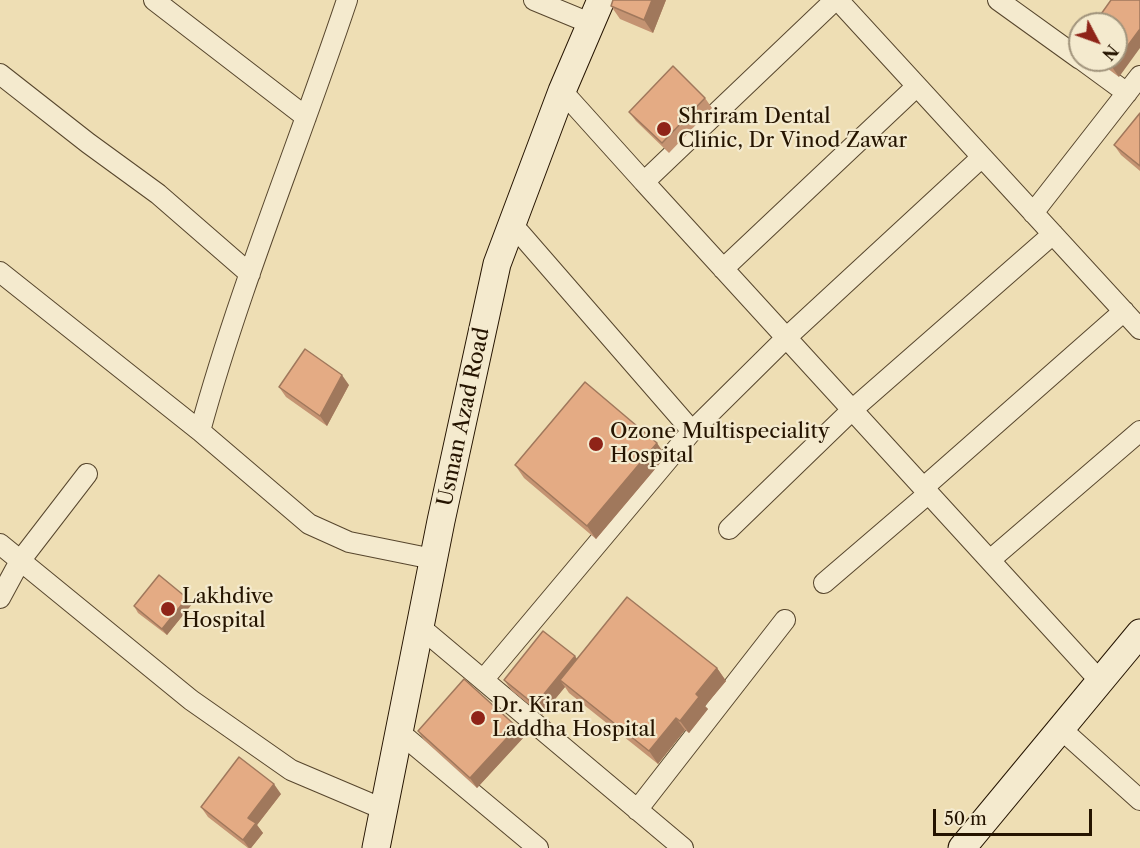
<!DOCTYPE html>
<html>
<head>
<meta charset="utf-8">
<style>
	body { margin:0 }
	#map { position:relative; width:1140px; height:848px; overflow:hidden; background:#eedeb4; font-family:"Libre Caslon Text",serif }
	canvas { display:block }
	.north { position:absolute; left:1068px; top:12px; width:60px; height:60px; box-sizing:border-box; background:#f4eace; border:2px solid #a1947c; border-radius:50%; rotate:131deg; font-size:16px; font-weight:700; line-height:24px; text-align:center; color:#251400 }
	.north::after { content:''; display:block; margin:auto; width:21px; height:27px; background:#8f2418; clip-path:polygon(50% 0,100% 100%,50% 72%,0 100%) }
	.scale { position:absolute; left:933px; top:809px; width:159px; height:27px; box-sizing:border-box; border:3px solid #251400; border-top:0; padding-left:8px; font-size:18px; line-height:21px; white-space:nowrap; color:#251400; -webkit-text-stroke:4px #f4eace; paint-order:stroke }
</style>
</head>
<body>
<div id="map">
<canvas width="1140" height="848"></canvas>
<div class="north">N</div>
<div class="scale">50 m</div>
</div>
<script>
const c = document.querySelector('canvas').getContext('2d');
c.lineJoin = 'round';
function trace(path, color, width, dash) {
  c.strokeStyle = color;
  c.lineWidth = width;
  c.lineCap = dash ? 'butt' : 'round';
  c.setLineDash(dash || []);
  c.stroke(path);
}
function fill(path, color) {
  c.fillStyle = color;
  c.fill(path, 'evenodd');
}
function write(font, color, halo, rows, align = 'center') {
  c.font = font + ' "Libre Caslon Text",serif';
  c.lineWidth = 4.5;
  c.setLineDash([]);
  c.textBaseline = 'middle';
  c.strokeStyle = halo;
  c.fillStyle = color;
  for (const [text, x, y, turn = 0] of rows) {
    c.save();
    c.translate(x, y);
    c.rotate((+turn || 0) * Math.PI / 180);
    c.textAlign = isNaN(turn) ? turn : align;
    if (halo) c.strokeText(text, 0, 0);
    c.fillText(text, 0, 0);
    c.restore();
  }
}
const street = new Path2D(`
	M154,0L306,117
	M347,0C299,144 240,285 200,431L309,524L349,542L433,559
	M534,0L592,24
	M838,0L1140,329
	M998,0L1080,59
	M1082,60L1127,93
	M0,74L88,143L158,194L250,274
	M562,91L644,182L835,0
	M644,182L1100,681
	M1033,213L1140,76
	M512,224L692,431L786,338L982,157
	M723,269L917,86
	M0,272L200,431
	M923,488L1124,311
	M729,529L852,410L1053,234
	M0,544L191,700L291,770L383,809
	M990,560L1140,431
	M824,583L929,493
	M0,598L20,561L87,474
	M420,627L683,848
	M483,680L692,431
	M1061,729L1140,800
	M399,732L538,848
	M637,810L785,620`);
const secondary = new Path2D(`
	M376,848L441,521L497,264L562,91L601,0
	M962,848L1140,633`);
trace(street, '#57462d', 22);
trace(secondary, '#251400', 29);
trace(street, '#f4eace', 20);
trace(secondary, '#f4eace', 27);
fill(new Path2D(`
	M613,0H666L653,33L620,19L611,6Z
	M1096,60H1116L1119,77Z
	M705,98L712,108L669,153L636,121L629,112Z
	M1140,113V171L1121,155L1114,145Z
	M349,385L327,426L286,397L279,387Z
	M666,456L596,539L524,478L515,465Z
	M187,598L192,604L167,635L138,613L134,606Z
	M577,659L717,668L726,681L705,706L708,709L689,733L685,730L658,764L569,693L565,687L542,715L511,690L504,680Z
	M517,727L524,737L477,788L424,740L418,731Z
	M281,794L257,825L263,833L251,848H248L208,817L201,807Z`), '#c49372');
fill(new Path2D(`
	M652,0H666L653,33L644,20Z
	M1140,29V48L1119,77L1112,67Z
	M342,375L349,385L327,426L320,416Z
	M657,443L666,456L596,539L587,526Z
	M187,598L192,604L167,635L162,629Z
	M575,656L582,666L560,680L565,687L542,715L535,705Z
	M717,668L726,681L705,706L708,709L689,733L680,721L696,694Z
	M676,718L685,730L658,764L649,751Z
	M517,727L524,737L477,788L470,778Z
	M274,784L281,794L257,825L263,833L251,848H249L243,840L248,818Z`), '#a0785c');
const building = new Path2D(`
	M613,0H652L644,20L611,6Z
	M1111,0H1140V29L1112,67L1103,60H1116V24H1094Z
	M673,66L705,98L662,143L629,112Z
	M1140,113V166L1114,145Z
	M305,349L342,375L320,416L279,387Z
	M585,382L657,443L587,526L515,465Z
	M159,575L187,598L162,629L134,606Z
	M627,597L717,668L696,694L699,697L680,721L676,718L649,751L560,680Z
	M543,631L575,656L535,705L504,680Z
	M464,679L517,727L470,778L418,731Z
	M239,757L274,784L248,818L256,823L243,840L201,807Z`);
fill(building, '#e4ab84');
trace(building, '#a0785c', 1.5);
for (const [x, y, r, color] of [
	[664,129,8,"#8f2418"],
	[596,444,8,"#8f2418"],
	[168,609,8,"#8f2418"],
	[478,718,8,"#8f2418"]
]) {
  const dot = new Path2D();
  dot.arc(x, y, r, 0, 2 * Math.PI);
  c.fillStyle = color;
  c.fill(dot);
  trace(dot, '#f4eace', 2);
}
write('21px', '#251400', '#f4eace', [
	["Shriram Dental",678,117],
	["Clinic, Dr Vinod Zawar",678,141],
	["Ozone Multispeciality",610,432],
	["Hospital",610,456],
	["Lakhdive",182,597],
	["Hospital",182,621],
	["Dr. Kiran",492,706],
	["Laddha Hospital",492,730]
], 'left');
write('21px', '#251400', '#f4eace', [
	["Usman Azad Road",464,417,-78]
]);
</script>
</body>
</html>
